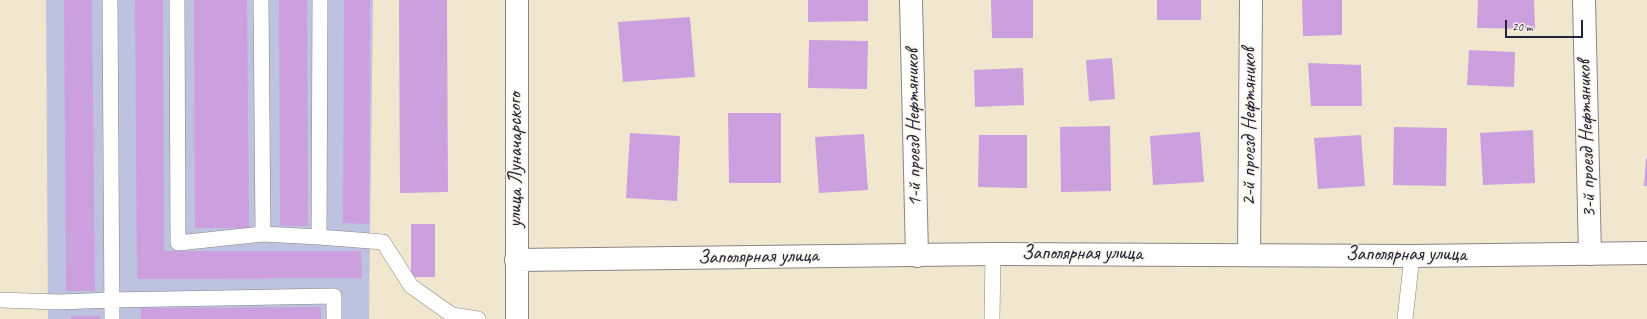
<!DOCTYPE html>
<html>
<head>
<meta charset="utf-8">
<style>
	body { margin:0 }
	#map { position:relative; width:1647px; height:319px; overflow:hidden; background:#f1e7cf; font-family:Caveat,sans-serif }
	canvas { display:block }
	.scale { position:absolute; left:1505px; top:20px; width:78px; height:18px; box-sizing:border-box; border:2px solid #22223b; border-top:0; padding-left:5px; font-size:12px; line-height:14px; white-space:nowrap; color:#22223b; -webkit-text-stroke:3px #f7f3e8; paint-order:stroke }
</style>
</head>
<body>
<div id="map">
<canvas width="1647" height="319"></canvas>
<div class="scale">20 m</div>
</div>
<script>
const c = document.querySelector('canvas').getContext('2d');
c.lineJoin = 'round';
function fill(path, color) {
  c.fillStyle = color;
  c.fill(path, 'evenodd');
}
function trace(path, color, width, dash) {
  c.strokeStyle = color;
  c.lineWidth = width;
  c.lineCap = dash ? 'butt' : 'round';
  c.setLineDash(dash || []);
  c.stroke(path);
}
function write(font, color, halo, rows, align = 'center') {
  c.font = font + ' Caveat,sans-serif';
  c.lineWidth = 3;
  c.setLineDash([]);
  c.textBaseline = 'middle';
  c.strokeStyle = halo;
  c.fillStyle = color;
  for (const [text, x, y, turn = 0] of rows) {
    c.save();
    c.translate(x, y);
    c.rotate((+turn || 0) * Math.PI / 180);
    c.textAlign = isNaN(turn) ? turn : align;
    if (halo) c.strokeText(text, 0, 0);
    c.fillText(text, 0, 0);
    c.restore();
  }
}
fill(new Path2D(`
	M46,0H373L369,319H48Z`), '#bdc3de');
fill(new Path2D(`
	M64,0H92L95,291H66Z
	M135,0H163L164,251H361L362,278L137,279Z
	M194,0H247L249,228H195Z
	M279,0H307L308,226H280Z
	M344,0H370L369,224L343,223Z
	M399,0H447L448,192L400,193Z
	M808,0H868V21L808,22Z
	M991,0H1033V38H992Z
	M1157,0H1201V20H1157Z
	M1302,0H1342V35L1303,36Z
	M1478,0H1534L1535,29L1477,28Z
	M690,17L695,77L623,82L618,22Z
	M809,40L868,41L867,89L808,88Z
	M1469,50L1515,52L1514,87L1467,85Z
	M1112,58L1115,99L1089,101L1086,60Z
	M1308,63L1361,65L1362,106H1311Z
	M1023,68L1024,105L975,107L974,70Z
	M728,113H781V183H729Z
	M1110,126L1111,191L1061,192L1060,127Z
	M1394,127L1447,128L1446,186L1393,185Z
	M1533,130L1535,183L1483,185L1480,133Z
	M1200,132L1204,182L1153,185L1150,136Z
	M630,133L680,136L677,201L626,198Z
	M864,134L868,190L819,193L815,137Z
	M979,135H1027V188L978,187Z
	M1361,135L1365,186L1318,189L1314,138Z
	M1646,158H1647V186H1644Z
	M411,224H435V277H411Z
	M321,307V319H141V308Z
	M71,316H100V319H71Z`), '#cc9fdf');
const service = new Path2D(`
	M110,0L112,319
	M177,0L178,243L263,234L261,0
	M263,234L319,237L320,0
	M319,237L383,242L411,286L452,315L478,319
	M0,300L59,302L111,300L334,296V319
	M992,319L993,254
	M1405,319L1412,256`);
const minor = new Path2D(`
	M911,0L917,256
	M1584,0L1590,254
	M1249,255L1251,0`);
const tertiary = new Path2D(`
	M517,0V319
	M516,260L993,254L1412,256L1647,253`);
trace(service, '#8a8485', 16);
trace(minor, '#8a8485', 24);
trace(tertiary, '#8a8485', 24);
trace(service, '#fff', 15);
trace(minor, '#fff', 22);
trace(tertiary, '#fff', 22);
write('20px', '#22223b', '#f7f3e8', [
	["2-й проезд Нефтяников",1250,127,-90],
	["1-й проезд Нефтяников",914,128,-91],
	["3-й проезд Нефтяников",1587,139,-92],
	["улица Луначарского",516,160,-90],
	["Заполярная улица",1082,254],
	["Заполярная улица",1406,255],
	["Заполярная улица",758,257,-1]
]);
</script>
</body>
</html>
